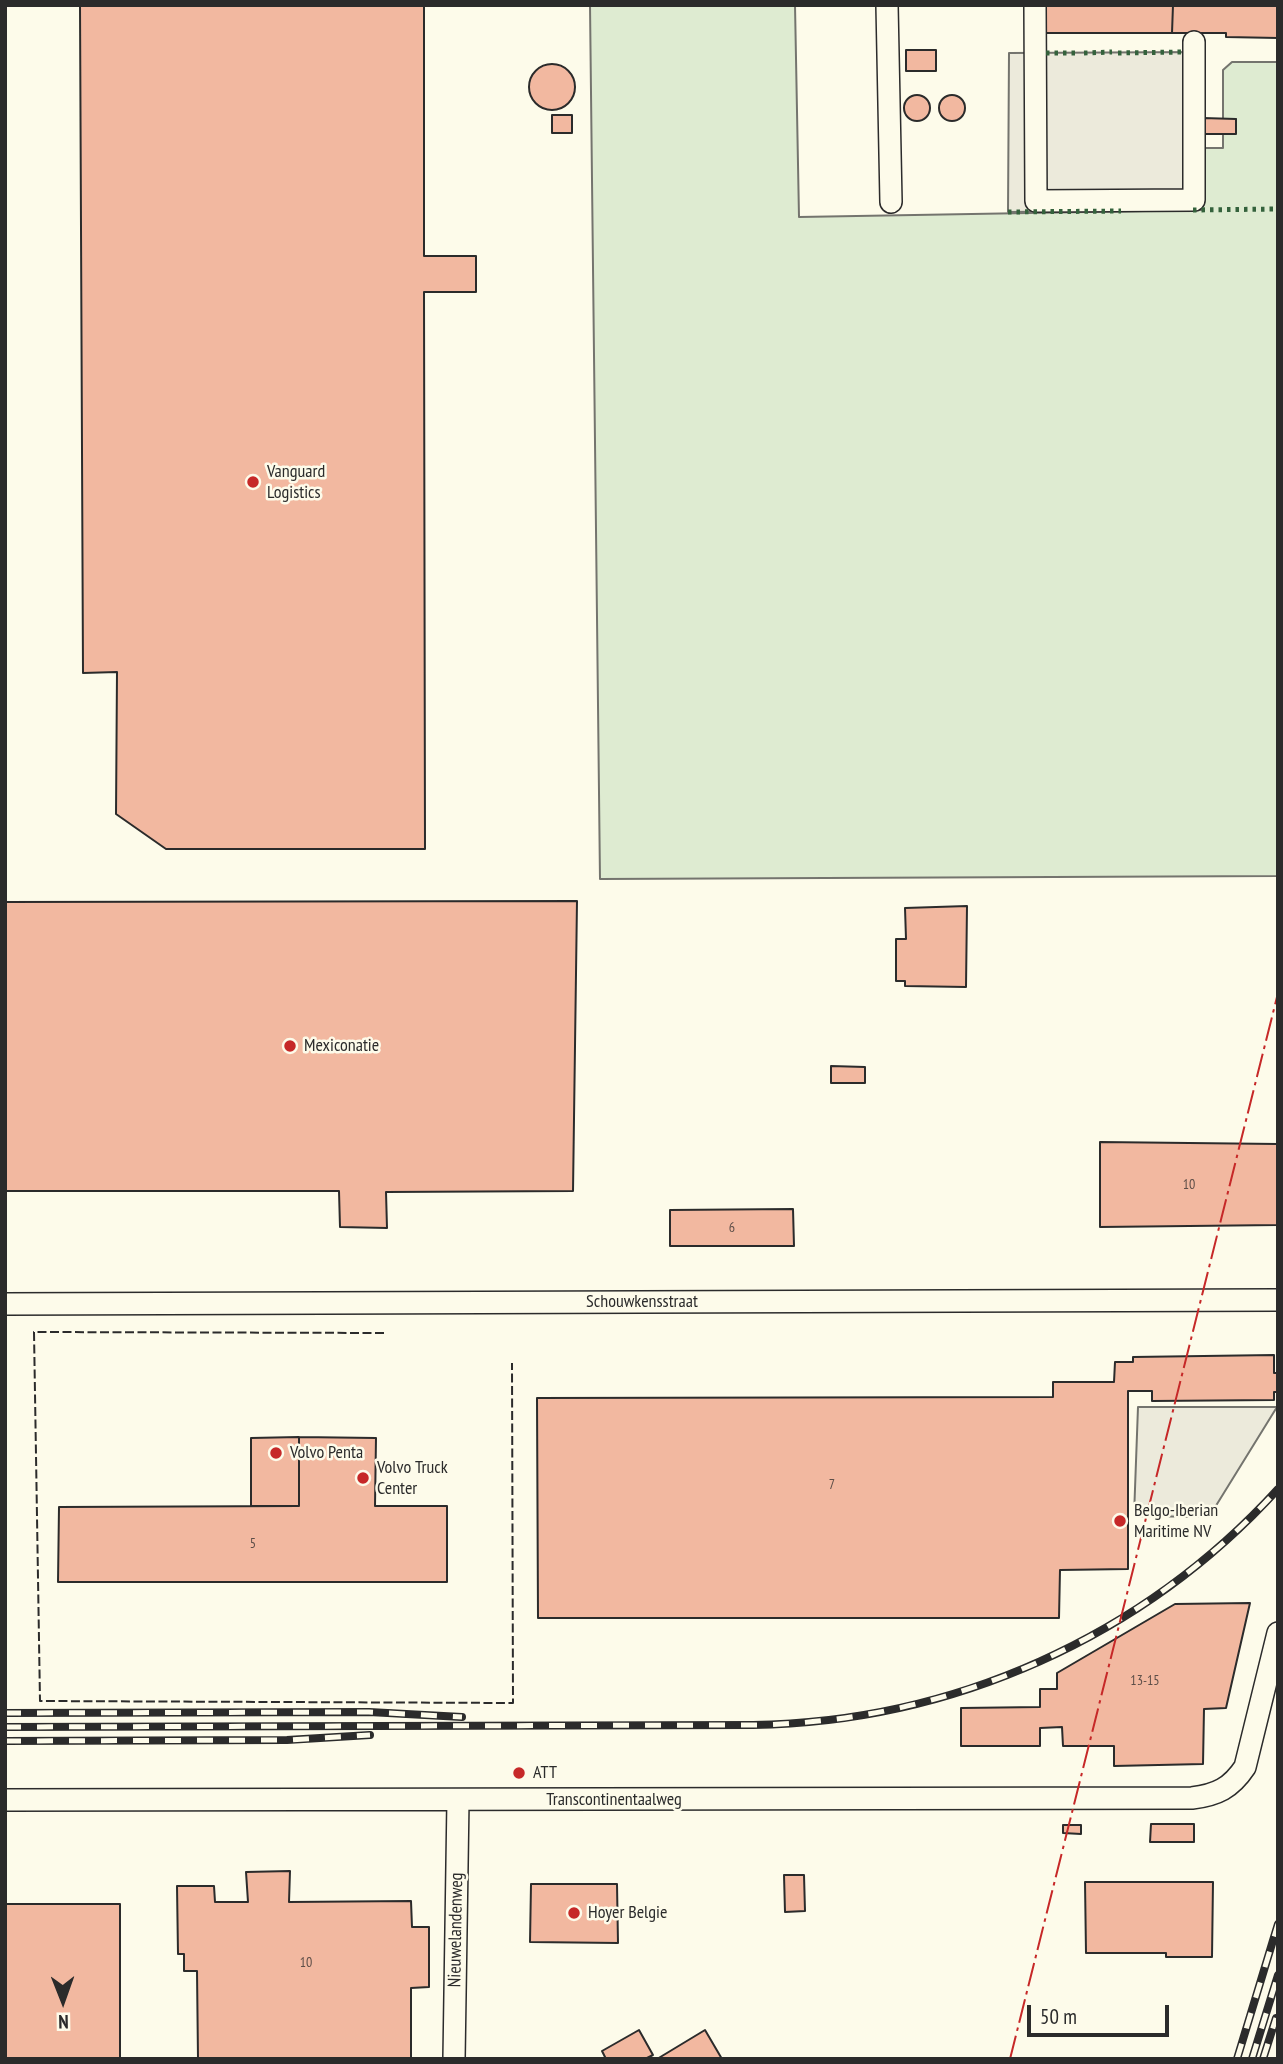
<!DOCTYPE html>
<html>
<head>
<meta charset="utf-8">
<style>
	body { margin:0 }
	#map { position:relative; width:1283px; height:2064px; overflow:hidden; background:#fdfbea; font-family:"PT Sans Narrow",sans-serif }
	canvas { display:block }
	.frame { position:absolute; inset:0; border:7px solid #2b2b2b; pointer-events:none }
	.north { position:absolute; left:28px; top:1966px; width:70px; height:70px; -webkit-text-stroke:5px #fdfbea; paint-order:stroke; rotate:179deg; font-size:19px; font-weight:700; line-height:28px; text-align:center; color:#2b2b2b }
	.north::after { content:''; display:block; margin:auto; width:24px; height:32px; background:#2b2b2b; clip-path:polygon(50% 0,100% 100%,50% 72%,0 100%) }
	.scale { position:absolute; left:1027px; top:2005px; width:142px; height:32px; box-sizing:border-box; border:4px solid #2b2b2b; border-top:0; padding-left:9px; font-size:21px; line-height:24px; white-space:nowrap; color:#2b2b2b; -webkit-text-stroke:5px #fdfbea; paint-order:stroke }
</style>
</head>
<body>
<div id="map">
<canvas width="1283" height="2064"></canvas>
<div class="frame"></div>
<div class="north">N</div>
<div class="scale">50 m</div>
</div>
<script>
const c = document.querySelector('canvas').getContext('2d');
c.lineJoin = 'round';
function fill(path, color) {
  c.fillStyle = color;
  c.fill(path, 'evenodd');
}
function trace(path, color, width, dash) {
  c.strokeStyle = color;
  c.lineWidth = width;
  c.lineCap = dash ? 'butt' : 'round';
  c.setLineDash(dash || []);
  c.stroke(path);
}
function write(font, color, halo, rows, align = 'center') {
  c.font = font + ' "PT Sans Narrow",sans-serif';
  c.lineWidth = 5;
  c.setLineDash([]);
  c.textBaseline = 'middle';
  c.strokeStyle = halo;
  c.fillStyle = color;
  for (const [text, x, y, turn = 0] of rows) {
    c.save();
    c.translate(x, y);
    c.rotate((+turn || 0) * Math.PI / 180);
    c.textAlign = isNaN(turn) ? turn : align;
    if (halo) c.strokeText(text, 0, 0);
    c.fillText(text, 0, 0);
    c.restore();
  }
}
const green = new Path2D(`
	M590,5H795L799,217L1202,210L1203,148H1223V134L1236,133V119H1223V70L1232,62H1278V876L600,879Z`);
fill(green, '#deebd1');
trace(green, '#74746e', 2);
const parking = new Path2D(`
	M1202,52V210L1008,212L1009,53Z
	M1138,1407H1277L1209,1517L1134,1516Z`);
fill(parking, '#eceadb');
trace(parking, '#74746e', 2);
const building = new Path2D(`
	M80,5H424V256H476V292H424L425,849H166L116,814L117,672L83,673Z
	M1044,5H1173L1172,33H1044Z
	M1173,5H1278V38L1226,37V33H1172Z
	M906,50H936V71H906Z
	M529 87a23 23 0 1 1 46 0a23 23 0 1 1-46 0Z
	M904 108a13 13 0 1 1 26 0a13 13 0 1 1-26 0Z
	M939 108a13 13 0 1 1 26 0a13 13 0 1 1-26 0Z
	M552,115H572V133H552Z
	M1203,118L1236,119V134H1203Z
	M577,901L573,1191L386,1192L387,1228L340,1227L339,1191H5V902Z
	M967,906L966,987L905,986V981H896V939H906L905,908Z
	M831,1066L865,1067V1083H831Z
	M1100,1142L1278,1144V1225L1100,1227Z
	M793,1209L794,1246H670V1210Z
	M1274,1355V1373H1278V1392H1274V1400L1152,1401V1391H1128V1569L1060,1570L1059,1618H538L537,1398L1053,1397V1382H1114L1115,1362H1133V1357Z
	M299,1437L376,1438L375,1506H447V1582H58L59,1507L299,1506Z
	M299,1437V1506H251V1438Z
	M1250,1603L1226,1708L1204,1709L1203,1764L1114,1766V1746H1063L1062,1727L1040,1728V1746H961V1708L1040,1707V1689H1057V1673L1175,1604Z
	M1151,1824H1194V1842H1150Z
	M1063,1825H1081V1834L1063,1833Z
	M290,1871L289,1902L411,1901L412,1927H429V1987L411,1988V2059H198L197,1971H184V1954H178L177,1886H214L215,1902H248L246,1872Z
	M784,1875H804L805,1911L785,1912Z
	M1085,1882H1213L1212,1957H1166V1953H1086Z
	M531,1884H617L618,1943L530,1942Z
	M5,1904H120V2059H5Z
	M639,2030L653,2055L645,2059H606L602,2051Z
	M705,2030L722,2059H657Z`);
fill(building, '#f2b8a0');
trace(building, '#2b2b2b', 2);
const minor = new Path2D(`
	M887,5L891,202
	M1035,5L1036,201L1194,200V42
	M5,1304L1278,1300
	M5,1800L1192,1798C1217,1795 1231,1788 1245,1767L1278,1633
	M454,2059L458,1800`);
trace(minor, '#2b2b2b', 24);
trace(minor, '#fdfbea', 21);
const rail = new Path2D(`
	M5,1713L369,1712L462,1717
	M5,1727L753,1725C953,1722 1143,1637 1278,1489
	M5,1741L287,1740L370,1735
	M1237,2059L1278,1924
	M1252,2059L1278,1975
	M1263,2059L1276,2018`);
trace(rail, '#2b2b2b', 8);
trace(rail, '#fdfbea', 5, [16]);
trace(new Path2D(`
	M1046,53H1076
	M1084,53L1112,52
	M1118,53L1181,52
	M1193,210L1278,209
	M1008,212L1121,211`), '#34623c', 5, [3.5, 5]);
trace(new Path2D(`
	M384,1333L34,1332L40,1701L513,1703L512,1363`), '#2b2b2b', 2, [9, 3.5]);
trace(new Path2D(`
	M1010,2059L1278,993`), '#c62828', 2, [24, 5, 3.5, 5]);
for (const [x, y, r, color] of [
	[253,482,7,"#c62828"],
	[290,1046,7,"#c62828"],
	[276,1453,7,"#c62828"],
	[363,1478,7,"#c62828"],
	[1120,1521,7,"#c62828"],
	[519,1773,7,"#c62828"],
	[574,1913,7,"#c62828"]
]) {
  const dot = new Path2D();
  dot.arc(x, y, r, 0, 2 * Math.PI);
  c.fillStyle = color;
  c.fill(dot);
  trace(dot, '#fdfbea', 2.5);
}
write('14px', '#5d4e48', null, [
	["10",1189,1185],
	["6",732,1228],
	["7",832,1485],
	["5",253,1544],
	["13-15",1145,1681],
	["10",306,1963]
]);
write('18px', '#2b2b2b', '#fdfbea', [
	["Vanguard",267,472],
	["Logistics",267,493],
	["Mexiconatie",304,1046],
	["Volvo Penta",290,1453],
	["Volvo Truck",377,1468],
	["Center",377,1489],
	["Belgo-Iberian",1134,1511],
	["Maritime NV",1134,1532],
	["ATT",533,1773],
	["Hoyer Belgie",588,1913]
], 'left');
write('18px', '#2b2b2b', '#fdfbea', [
	["Schouwkensstraat",642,1302],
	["Transcontinentaalweg",614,1800],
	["Nieuwelandenweg",456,1930,-89]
]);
</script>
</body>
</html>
